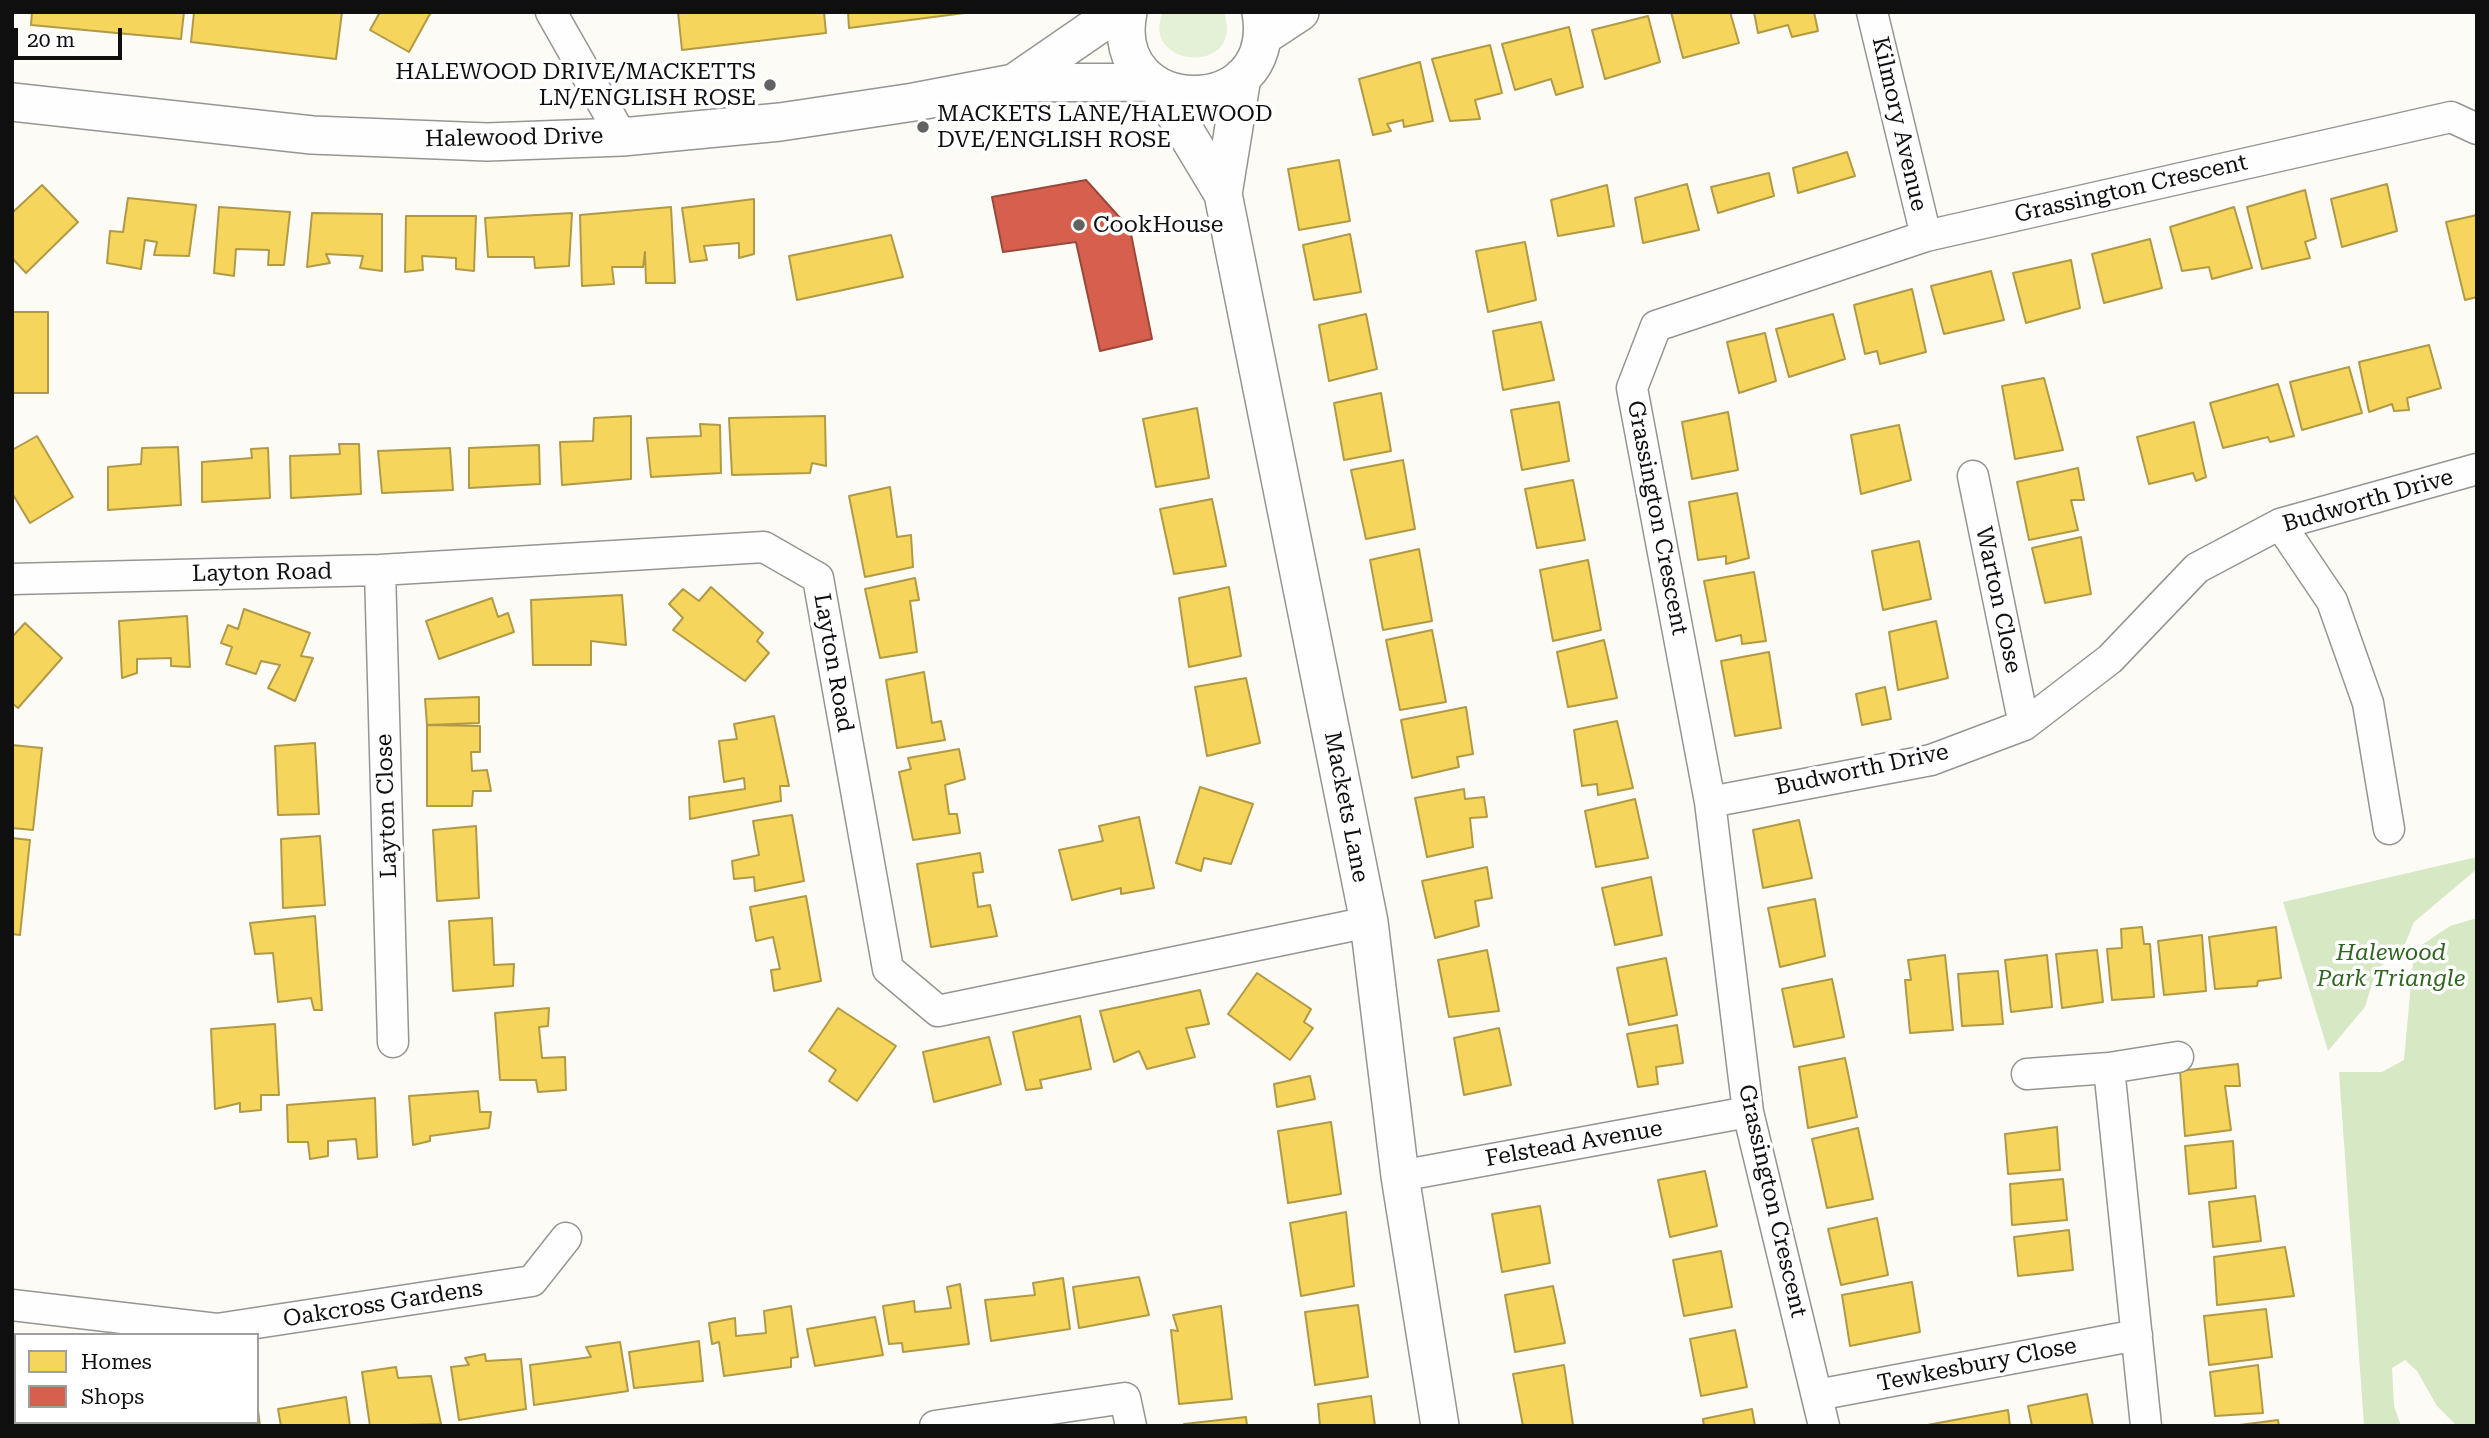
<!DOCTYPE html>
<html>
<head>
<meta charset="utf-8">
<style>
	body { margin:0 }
	#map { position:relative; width:2489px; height:1438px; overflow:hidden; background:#fcfbf5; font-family:"Roboto Serif",serif }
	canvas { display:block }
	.frame { position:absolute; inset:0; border:14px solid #0f0f0f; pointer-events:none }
	.legend { position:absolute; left:14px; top:1333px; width:245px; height:91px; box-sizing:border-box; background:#fff; border:2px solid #9f9f9f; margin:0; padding:9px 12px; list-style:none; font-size:21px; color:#0f0f0f }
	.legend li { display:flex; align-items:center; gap:14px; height:35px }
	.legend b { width:35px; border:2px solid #9f9f9f }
	.scale { position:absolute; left:14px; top:28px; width:108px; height:32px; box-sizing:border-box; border:4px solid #0f0f0f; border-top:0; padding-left:9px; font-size:21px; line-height:24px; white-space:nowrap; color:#0f0f0f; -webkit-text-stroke:5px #fff; paint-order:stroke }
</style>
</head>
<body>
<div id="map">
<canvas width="2489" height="1438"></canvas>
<div class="frame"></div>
<ul class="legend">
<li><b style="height:19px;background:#f6d55c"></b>Homes</li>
<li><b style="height:19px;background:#d6604d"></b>Shops</li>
</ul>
<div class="scale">20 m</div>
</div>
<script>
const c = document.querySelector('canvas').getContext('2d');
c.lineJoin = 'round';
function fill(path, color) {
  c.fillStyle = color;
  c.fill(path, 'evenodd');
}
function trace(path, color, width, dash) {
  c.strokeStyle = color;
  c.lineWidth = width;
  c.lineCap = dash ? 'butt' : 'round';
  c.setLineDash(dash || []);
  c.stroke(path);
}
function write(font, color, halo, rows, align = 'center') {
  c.font = font + ' "Roboto Serif",serif';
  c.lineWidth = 7;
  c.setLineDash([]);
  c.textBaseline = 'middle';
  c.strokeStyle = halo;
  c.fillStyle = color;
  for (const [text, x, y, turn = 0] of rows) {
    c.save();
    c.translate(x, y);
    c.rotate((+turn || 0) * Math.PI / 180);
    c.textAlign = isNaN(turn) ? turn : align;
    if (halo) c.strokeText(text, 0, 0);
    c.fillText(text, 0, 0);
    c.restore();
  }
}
fill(new Path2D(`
	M1163,12H1224C1246,77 1138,68 1163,12Z`), '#e5f1d6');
fill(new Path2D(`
	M2477,857V869L2414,922L2405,944L2376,971L2365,1007L2328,1051L2283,902Z
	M2477,918V1426H2457L2437,1406L2417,1371L2405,1360L2392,1368L2394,1406L2401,1426H2364L2339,1072H2382L2404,1060L2414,950L2450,926Z`), '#d7e8c4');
const homes = new Path2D(`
	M32,12H184L181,39L31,25Z
	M194,12H342L336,59L191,42Z
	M380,12H431L409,52L370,30Z
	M678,12H824L826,33L682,50Z
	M848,12H972L849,28Z
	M1671,12H1730L1739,43L1683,58Z
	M1754,12H1814L1818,31L1792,37L1788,25L1758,33Z
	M1648,16L1660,62L1605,79L1592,30Z
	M1569,27L1583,87L1556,95L1551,79L1515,90L1502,44Z
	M1490,45L1502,93L1475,100L1480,119L1450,121L1432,59Z
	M1420,62L1433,121L1404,127L1403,120L1387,124L1391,131L1373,135L1359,79Z
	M1847,152L1855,176L1798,193L1793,168Z
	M1339,160L1350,221L1299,230L1288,169Z
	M1769,173L1774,196L1718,213L1711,187Z
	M1687,184L1699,230L1643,243L1635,198Z
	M2387,184L2397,231L2342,247L2331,199Z
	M42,185L78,222L26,273L12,258V213Z
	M1607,185L1614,226L1558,236L1551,200Z
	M2305,190L2316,238L2305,242L2310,258L2262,269L2247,207Z
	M128,198L196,205L189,256L154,255L157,242L145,240L141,269L107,263L110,231L123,232Z
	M754,199V254L739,258V243L704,246L707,260L690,262L682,208Z
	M219,207L290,212L284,265H268L269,250L236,249L234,276L214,273Z
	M671,207L675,283H646L645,252L643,267H612L614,284L582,286L580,215Z
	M2234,207L2252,268L2212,279L2209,267L2182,271L2170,227Z
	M312,213L382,214V271L360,268L363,256L326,254L330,263L307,267Z
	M572,213L569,266L535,268L534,257H488L485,218Z
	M2477,215V297L2465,300L2446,222Z
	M406,216H476L474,271L456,269V258L422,256L423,270L405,272Z
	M1350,234L1361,292L1314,300L1303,245Z
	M891,235L903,277L797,300L789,256Z
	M2150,239L2162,288L2104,303L2092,254Z
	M1525,242L1536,300L1488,312L1476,251Z
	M2071,260L2080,308L2026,323L2013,273Z
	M1991,271L2004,320L1944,334L1931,286Z
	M1912,289L1926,352L1880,364L1877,351L1865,354L1854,305Z
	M12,312H48V393H12Z
	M1366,314L1377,369L1329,381L1319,325Z
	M1833,314L1845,359L1789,377L1776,329Z
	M1541,322L1554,380L1503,390L1493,331Z
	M1765,333L1776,381L1739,393L1727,342Z
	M2429,345L2441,388L2407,398L2409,410L2394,411L2392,404L2369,412L2359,362Z
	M2349,367L2362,413L2302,430L2290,382Z
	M2044,378L2063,450L2015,459L2002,386Z
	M2278,384L2294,436L2270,442L2268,437L2223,448L2210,403Z
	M1381,393L1391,451L1344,460L1334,403Z
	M1559,402L1569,461L1522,470L1511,410Z
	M1197,408L1209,478L1156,487L1143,419Z
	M1728,412L1738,470L1692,479L1682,422Z
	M631,416V479L562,485L560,442L593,441L594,418Z
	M825,416L826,466L812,463L810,473L732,475L729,418Z
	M2194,422L2206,477L2196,481L2193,473L2149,484L2137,437Z
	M700,424L720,425L721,473L651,477L647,438L701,436Z
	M1899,425L1911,480L1861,494L1851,435Z
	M37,436L73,497L30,523L12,493V450Z
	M339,444H359L361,494L291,498L290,456L340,454Z
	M539,445L540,484L469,488V448Z
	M178,447L181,505L108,510V467L141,464L142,448Z
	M268,448L270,498L202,502V462L252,458L251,449Z
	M450,448L453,490L382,493L378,451Z
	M1403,460L1415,529L1366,539L1351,470Z
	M2078,468L2084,500H2071L2078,530L2029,540L2017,482Z
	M1573,480L1585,540L1537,548L1525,489Z
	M890,487L897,537L911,535L913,567L865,577L849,496Z
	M1737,493L1749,558L1726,564V556L1698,560L1689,502Z
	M1212,499L1226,566L1174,574L1160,509Z
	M2081,537L2091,594L2045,603L2032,548Z
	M1919,541L1931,599L1883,610L1872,551Z
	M1419,549L1432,621L1383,630L1370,560Z
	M1588,560L1601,630L1553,641L1540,570Z
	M1754,572L1766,641L1742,644L1741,635L1716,641L1704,581Z
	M915,578L919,600L910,601L917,652L880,658L865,589Z
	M711,587L763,633L757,641L769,653L745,681L673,630L683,618L669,604L683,589L699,601Z
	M1229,587L1241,656L1189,667L1179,598Z
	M622,595L626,645L591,641V665H533L531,600Z
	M492,598L498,617L508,613L514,632L439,659L426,621Z
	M244,609L310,633L301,656L313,658L295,701L268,688L280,665L261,661L256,674L226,664L232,647L221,643L228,625L238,629Z
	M187,616L190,667L171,666V658L137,659V673L122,678L119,621Z
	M1936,621L1948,678L1898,690L1889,632Z
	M25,623L62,658L18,708L12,703V637Z
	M1432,630L1446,702L1400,710L1386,640Z
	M1604,640L1617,698L1568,707L1557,652Z
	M1769,652L1781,728L1735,736L1721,661Z
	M924,672L932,723L941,721L945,740L897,748L886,680Z
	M1246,678L1260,743L1207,756L1195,687Z
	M1885,687L1891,719L1862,725L1856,694Z
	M479,697V723L427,725L425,699Z
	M1466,707L1473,754L1457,757L1459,767L1412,778L1401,720Z
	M774,716L789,786H780L781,801L690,819L689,797L745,789L744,778L724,782L719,741L737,739L734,724Z
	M1617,721L1633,788L1598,795L1597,784L1582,786L1574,730Z
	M427,725L480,726V752H471L472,771L487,770L491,791H473L472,806H427Z
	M315,743L319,814L278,815L275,746Z
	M12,745L42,748L33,830L12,828Z
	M959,749L965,779L945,785L949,814H957L960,833L913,840L899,772L911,769L908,758Z
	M1200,787L1253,804L1231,864L1204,858L1201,871L1176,863Z
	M1464,789L1465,799L1484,797L1487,817L1470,818L1473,847L1427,857L1415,798Z
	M1635,799L1648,858L1596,867L1585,811Z
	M792,815L804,881L755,891L754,877L734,879L732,861L759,855L753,821Z
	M1139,817L1154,888L1121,894V888L1072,900L1059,850L1103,841L1099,826Z
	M1799,820L1812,878L1763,888L1753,830Z
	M476,826L479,898L437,901L433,830Z
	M320,836L325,905L283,908L281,839Z
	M12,838L30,840L20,935L12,934Z
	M980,853L983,872L973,873L978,907L990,905L997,936L931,947L917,864Z
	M1487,867L1492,898L1475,901L1479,926L1435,938L1422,881Z
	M1651,877L1662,935L1615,945L1602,888Z
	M806,896L821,981L774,991L771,970L780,969L773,937L756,941L750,907Z
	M1815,899L1825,956L1780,967L1768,908Z
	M315,916L322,1010H314L311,998L278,1002L273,953L255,954L250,923Z
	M492,918L494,965L514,964L513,986L453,991L449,921Z
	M2142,927L2144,944H2150L2154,997L2112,1000L2107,949L2122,948L2121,929Z
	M2276,927L2281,978L2258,981L2257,986L2215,989L2209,937Z
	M2202,935L2206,991L2164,995L2158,941Z
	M1487,950L1499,1011L1449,1017L1438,960Z
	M2097,950L2103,1002L2062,1008L2056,954Z
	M1945,955L1953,1030L1910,1033L1905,980H1911L1908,960Z
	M2047,955L2052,1007L2011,1012L2005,960Z
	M1666,958L1677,1015L1629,1025L1617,968Z
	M1998,971L2003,1024L1962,1026L1958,974Z
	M1257,973L1311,1009L1304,1022L1313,1028L1290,1060L1228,1014Z
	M1832,979L1844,1037L1794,1047L1782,989Z
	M1200,990L1209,1024L1186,1028L1195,1057L1147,1069L1139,1051L1114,1062L1100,1011Z
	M549,1008L548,1026L539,1027L542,1058L565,1057L566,1090L538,1092L536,1080H500L495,1013Z
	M838,1008L896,1046L857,1101L829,1081L836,1070L809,1051Z
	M1080,1016L1091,1069L1040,1080L1042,1088L1026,1090L1013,1032Z
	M275,1024L279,1095H261V1110L240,1112V1103L215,1109L211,1029Z
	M1677,1025L1683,1063L1656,1067L1658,1084L1638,1087L1627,1034Z
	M1499,1028L1511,1085L1464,1095L1454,1038Z
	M989,1037L1001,1084L934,1102L923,1052Z
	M1845,1058L1857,1117L1808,1128L1799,1067Z
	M2238,1064L2240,1086H2225L2231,1130L2185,1136L2180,1071Z
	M1310,1076L1315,1099L1277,1107L1274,1084Z
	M478,1091L480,1112H491L489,1128L430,1136V1141L413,1145L409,1096Z
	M375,1098L377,1157L358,1159L356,1139L328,1141V1156L310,1159L308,1142H288L287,1105Z
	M1331,1122L1341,1194L1288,1203L1278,1131Z
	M2057,1127L2060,1170L2008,1174L2005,1134Z
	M1858,1128L1873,1199L1827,1208L1812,1139Z
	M2233,1141L2236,1188L2189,1194L2185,1146Z
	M1705,1171L1717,1226L1670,1237L1658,1180Z
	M2063,1179L2067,1220L2012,1225L2010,1184Z
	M2255,1196L2261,1241L2213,1247L2209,1202Z
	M1540,1206L1550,1263L1502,1272L1492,1214Z
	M1346,1212L1354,1286L1301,1296L1290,1223Z
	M1877,1218L1888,1275L1841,1285L1828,1229Z
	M2069,1230L2073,1270L2018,1276L2014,1237Z
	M2285,1247L2294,1296L2217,1305L2214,1257Z
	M1721,1251L1732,1307L1684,1316L1673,1260Z
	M1139,1277L1149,1315L1079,1328L1073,1287Z
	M1063,1278L1070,1329L991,1341L985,1300L1035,1295L1033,1283Z
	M1912,1282L1920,1332L1850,1346L1842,1295Z
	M960,1284L969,1344L903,1352L902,1343L889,1344L883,1306L914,1301L915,1312L951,1308L947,1287Z
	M1553,1286L1565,1343L1515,1352L1505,1295Z
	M1358,1305L1368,1377L1315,1385L1305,1312Z
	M791,1306L798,1357L791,1358V1367L724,1376L719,1342L712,1344L709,1323L735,1318L736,1336L766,1333L764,1311Z
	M1221,1306L1232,1399L1179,1404L1171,1330L1178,1331L1173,1315Z
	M2266,1309L2272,1357L2209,1365L2204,1316Z
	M875,1317L883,1355L815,1366L807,1329Z
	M1735,1330L1747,1387L1701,1396L1690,1339Z
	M699,1341L703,1381L634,1388L629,1352Z
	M620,1342L628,1391L534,1405L530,1365L591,1357L586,1347Z
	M485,1354L486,1361L521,1359L526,1409L459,1420L451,1367L469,1365L465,1358Z
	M1564,1365L1573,1425L1523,1426L1513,1374Z
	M2258,1365L2263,1413L2215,1416L2210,1372Z
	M396,1367L398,1378L431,1376L441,1424L370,1426L362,1372Z
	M2087,1394L2093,1426H2032L2028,1406Z
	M1371,1396L1375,1426H1320L1318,1404Z
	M346,1397L350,1426H281L278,1409Z
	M1752,1409L1755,1426H1704L1703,1419Z
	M258,1410L260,1426H191L190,1422H257Z
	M2008,1410L2010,1426H1922Z
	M1246,1417L1247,1426H1184V1424Z
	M2278,1420L2279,1426H2232Z`);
fill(homes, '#f6d55c');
trace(homes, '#b19a45', 2);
const shops = new Path2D(`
	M1086,180L1130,229L1152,339L1100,351L1076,242L1003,252L992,197Z`);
fill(shops, '#d6604d');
trace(shops, '#9a483a', 2);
const minor = new Path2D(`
	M551,12L622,137
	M1872,12L1926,236
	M1973,476L2024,725
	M2280,524L2332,601L2368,703L2389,829
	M380,570L393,1042
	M12,579L380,570L764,547L818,578L888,969L938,1011L1369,922
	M1710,802L1931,760L2024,725L2110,659L2197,568L2280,524L2477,469
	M2109,1068L2146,1426
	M2027,1074L2109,1068L2178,1057
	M1400,1176L1748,1112
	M12,1305L217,1329L532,1281L566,1238
	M1817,1395L2137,1335
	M935,1426L1125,1398L1131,1426
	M1824,1426L1748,1112L1710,802L1632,388L1656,326L1926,236L2451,117L2477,129`);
const tertiary = new Path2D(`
	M1128,12C1106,120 1280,124 1261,12
	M1262,37L1300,12
	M1014,83L1117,12
	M1158,86L1223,194L1369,922L1400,1176L1440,1426
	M12,102L312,135L487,142L622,137L780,122L914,102L1014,83L1152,82
	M1223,194L1242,77`);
trace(minor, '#969593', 33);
trace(tertiary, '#969593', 40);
trace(minor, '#fffefe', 30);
trace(tertiary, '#fffefe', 37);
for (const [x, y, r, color] of [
	[770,85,7,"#626260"],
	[923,127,7,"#626260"],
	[1079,225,7,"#626260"]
]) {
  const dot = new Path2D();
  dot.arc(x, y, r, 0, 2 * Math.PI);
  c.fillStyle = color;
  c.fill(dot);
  trace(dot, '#fff', 2.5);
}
write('23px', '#0f0f0f', '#fff', [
	["HALEWOOD DRIVE/MACKETTS",756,72,"right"],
	["LN/ENGLISH ROSE",756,98,"right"],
	["MACKETS LANE/HALEWOOD",937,114],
	["DVE/ENGLISH ROSE",937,140],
	["CookHouse",1093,225]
], 'left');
write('23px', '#0f0f0f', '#fff', [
	["Kilmory Avenue",1899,124,77],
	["Halewood Drive",514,138,-1],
	["Grassington Crescent",2131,189,-13],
	["Budworth Drive",2368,501,-16],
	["Grassington Crescent",1657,518,79],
	["Layton Road",262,573,-1],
	["Warton Close",1998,600,78],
	["Layton Road",833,663,80],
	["Budworth Drive",1862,770,-12],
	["Layton Close",387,806,-92],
	["Mackets Lane",1346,807,79],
	["Felstead Avenue",1574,1144,-10],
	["Grassington Crescent",1772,1201,77],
	["Oakcross Gardens",383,1304,-9],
	["Tewkesbury Close",1977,1365,-11]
]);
write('italic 23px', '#306621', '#fff', [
	["Halewood",2391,953],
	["Park Triangle",2391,979]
]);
</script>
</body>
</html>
